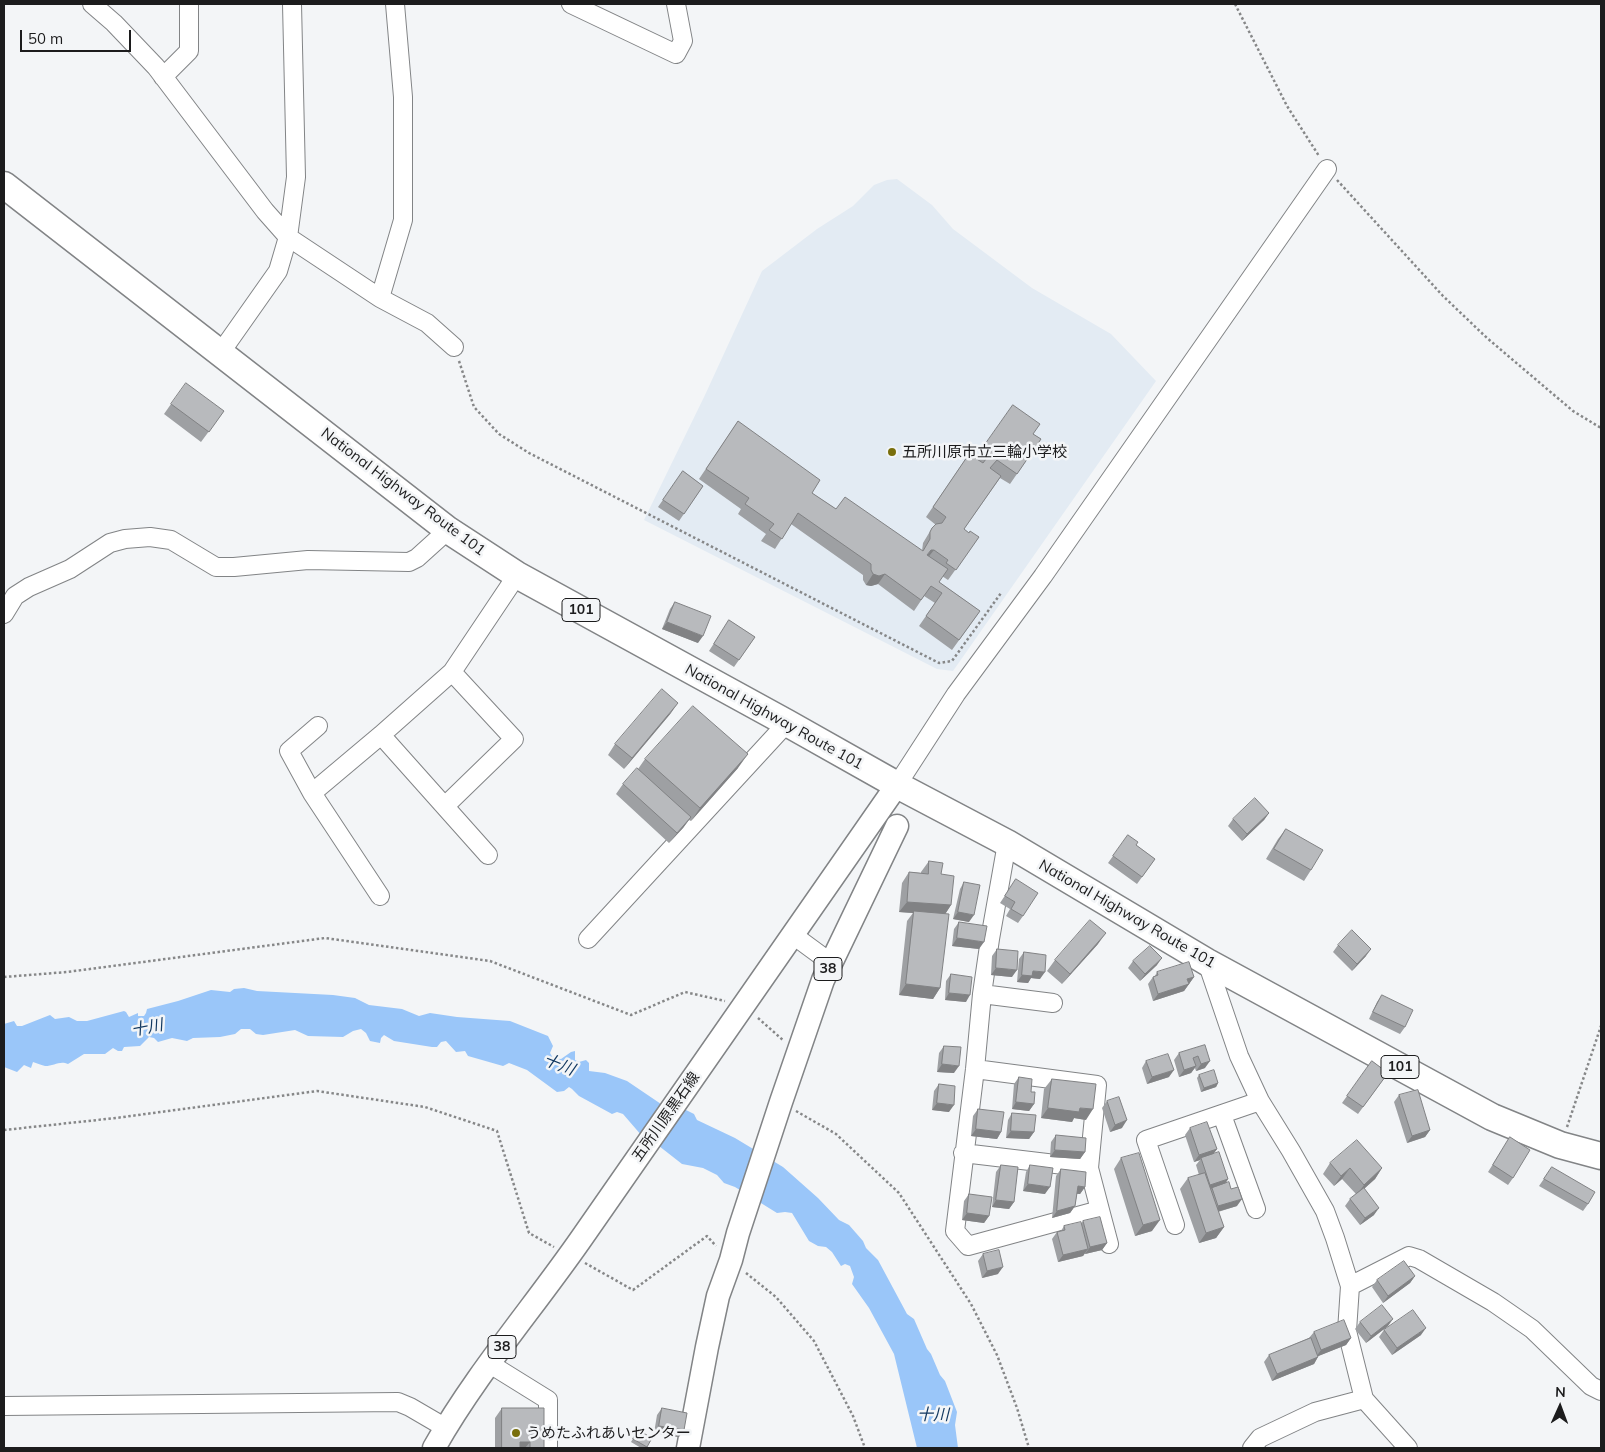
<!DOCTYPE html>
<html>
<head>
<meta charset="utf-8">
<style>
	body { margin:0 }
	#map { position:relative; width:1605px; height:1452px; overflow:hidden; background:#f3f5f7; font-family:Mulish,sans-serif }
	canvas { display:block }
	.frame { position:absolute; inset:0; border:5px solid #1c1c1d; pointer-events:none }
	.north { position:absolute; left:1535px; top:1382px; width:50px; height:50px; -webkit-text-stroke:4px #f3f5f7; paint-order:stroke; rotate:2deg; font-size:14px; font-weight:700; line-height:20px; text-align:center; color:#1c1c1d }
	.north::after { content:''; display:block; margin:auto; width:18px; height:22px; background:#1c1c1d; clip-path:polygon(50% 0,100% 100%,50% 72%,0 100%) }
	.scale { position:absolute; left:20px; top:30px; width:111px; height:22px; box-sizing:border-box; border:2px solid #1c1c1d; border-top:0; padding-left:6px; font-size:15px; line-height:18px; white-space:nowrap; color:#1c1c1d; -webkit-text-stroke:4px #f3f5f7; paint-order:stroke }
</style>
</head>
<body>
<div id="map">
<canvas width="1605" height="1452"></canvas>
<div class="frame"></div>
<div class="north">N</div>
<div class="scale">50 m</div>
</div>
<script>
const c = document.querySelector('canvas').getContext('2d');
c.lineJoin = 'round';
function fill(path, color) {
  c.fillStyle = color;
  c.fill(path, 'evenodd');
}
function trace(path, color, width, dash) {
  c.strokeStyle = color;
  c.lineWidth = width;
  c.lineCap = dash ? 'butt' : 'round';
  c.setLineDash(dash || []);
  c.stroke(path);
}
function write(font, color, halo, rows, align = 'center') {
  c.font = font + ' Mulish,"Noto Sans JP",sans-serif';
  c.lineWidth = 5;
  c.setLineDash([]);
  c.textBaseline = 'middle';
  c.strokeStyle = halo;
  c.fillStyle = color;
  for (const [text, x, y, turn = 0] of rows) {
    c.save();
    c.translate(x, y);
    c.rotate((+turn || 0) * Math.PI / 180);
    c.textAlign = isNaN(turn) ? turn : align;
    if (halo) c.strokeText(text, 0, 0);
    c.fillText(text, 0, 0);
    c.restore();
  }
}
fill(new Path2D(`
	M897,179L932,205L953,229L1032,288L1111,334L1156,381L953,671L937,669L644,520L705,395L762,271L817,229L853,206L874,185L887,180Z`), '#e3ebf3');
fill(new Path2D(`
	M244,988L257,991L333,995L355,998L369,1005L402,1009L419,1016L430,1013L457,1017L510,1021L548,1036L553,1046L550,1053L553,1058L561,1059L571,1052L575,1051V1060L579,1062L586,1060L589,1063V1071L605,1073L627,1081L661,1104L686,1110L694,1114L697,1120L735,1138L783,1167L818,1198L839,1220L849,1225L863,1241L866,1248L878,1260L907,1314L914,1319L927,1349L931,1354L940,1375L945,1381L957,1412L955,1425L958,1448H917L894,1354L869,1308L852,1284L854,1277L850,1266L845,1264L841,1266L832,1252L826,1247L818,1246L809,1241L792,1213L785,1212L777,1213L735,1187L724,1183L717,1175L703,1168L682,1164L659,1146L642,1136L623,1114L617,1112L612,1114L579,1096L572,1089L569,1087L564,1091L557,1092L527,1070L509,1063L503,1066L468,1056L465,1051L456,1052L446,1041L441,1042L437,1047H432L394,1041L384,1035L381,1038L380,1043L370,1041L366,1033L361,1029L353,1031L343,1037L308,1036L295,1030L263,1035L256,1034L250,1029H241L235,1034L220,1037L193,1038L187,1041L172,1038L158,1042L154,1038L149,1037L140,1046L124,1047L122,1051H118L113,1048L105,1054H84L68,1064C60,1060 54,1066 45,1066C40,1065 37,1063 33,1062L31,1068L24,1065L17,1072L4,1067V1024L14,1021L17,1026H22L50,1015L55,1019L69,1017L77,1021H87L124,1011L126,1012L129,1017L138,1013V1016H144L146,1013L147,1009L178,1001L211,990L230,992L234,989Z`), '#9ac6f9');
const minor = new Path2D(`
	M92,4L114,23L156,67L265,211L288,237L380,298L403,220V97L395,4
	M571,4L676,54L683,41L676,4
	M163,77L189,51V4
	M380,298L427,323L454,347
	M221,352L278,271L288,237L296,177L292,4
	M4,614L15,596L29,587L70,569L110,543L125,539L150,537L171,540L216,567H234L308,560L409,562L417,558L448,530
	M318,726L289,751L312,793L380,896
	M381,735L488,855
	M897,785L956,694L1043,576L1327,169
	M312,793L381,735L452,672L517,575
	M445,806L514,739L452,672
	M793,935L831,963
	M588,939L787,723
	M1207,962L1239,1056L1260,1101L1291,1151L1325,1211L1335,1238L1350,1286L1347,1331L1364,1399L1408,1448
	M982,994L1053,1003
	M975,1069L1097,1085L1089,1168L1100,1210L968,1246L955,1231L975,1069L982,994L990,939L1007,843
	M1222,1115L1256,1209
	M963,1153L1089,1168
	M1100,1210L1109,1244
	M1175,1225L1146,1140L1260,1101
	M1350,1286L1409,1256L1419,1259L1493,1302L1532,1329L1591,1386L1601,1391
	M490,1364L548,1400V1448
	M4,1406L398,1402L410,1407L446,1428
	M1252,1448L1260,1438L1315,1412L1364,1399`);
const major = new Path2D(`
	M434,1448C475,1375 533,1308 581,1239C686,1088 792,936 897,785
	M688,1448L707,1347L718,1296L731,1260L738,1233L781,1102L823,980L897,826`);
const highway = new Path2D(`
	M4,185L448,530L517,575L787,723L897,785L1007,843L1207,962L1492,1117L1560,1145L1601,1156`);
trace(minor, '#828486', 20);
trace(major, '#828486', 25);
trace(highway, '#828486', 29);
trace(new Path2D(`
	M1235,4L1287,106L1319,156
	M1337,180L1443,296L1487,338L1573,411L1601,428
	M459,361L474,407L499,434L529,453L939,663L952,661L1001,593
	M4,977L67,972L325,938L490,961L631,1015L685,992L725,1001
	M758,1018L784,1041
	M796,1111L836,1134L899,1193L971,1304L997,1355L1017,1408L1029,1448
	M1567,1127L1601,1026
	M4,1130L116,1118L317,1091L425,1107L497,1131L529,1233L554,1247
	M585,1263L633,1290L707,1236L716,1246
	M746,1273L776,1297L814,1341L853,1416L865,1448`), '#868788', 2.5, [2.5, 2.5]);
trace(minor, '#fff', 18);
trace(major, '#fff', 22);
trace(highway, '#fff', 26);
fill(new Path2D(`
	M171,404L224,411L201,442L164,414Z
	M1013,405L1033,434L1041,439L1010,484L1000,478L964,529L969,533L979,537L948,580L942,576L939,582L980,611L952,650L919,626L935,603L924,596L914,611L878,584L871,586L866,585L863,580V575L791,524L775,549L761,541L766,534L738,514L741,509L699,479L738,421L812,493L836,509L922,551L923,543L932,528L936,525L926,517L969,454L976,458Z
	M683,471L703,486L679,521L658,507Z
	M675,602L698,643L662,629L670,609Z
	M729,620L755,637L734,667L709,651Z
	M671,713L624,769L608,755L615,744Z
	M645,759L738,768L691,821L689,820L683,828L669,843L616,794L623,784L638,769Z
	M1269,813L1264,820L1242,841L1228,826L1233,819Z
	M1286,829L1311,870L1304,881L1266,859L1278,839Z
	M1128,835L1136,845L1155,859L1137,884L1108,863Z
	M929,861L941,874L951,905L945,914L940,988L933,999L899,995L907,921L913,913L899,912L902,883L909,872L921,873V872Z
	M1016,879L1023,916L1018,923L1006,916L1010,909L1000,903Z
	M964,882L969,922L953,919L960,889Z
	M959,922L979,949L952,946L954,929Z
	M1098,944L1062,984L1047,971L1055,960Z
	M1338,945L1366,956L1352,971L1333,952Z
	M997,949L1012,977L991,975L992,956Z
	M1024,952L1040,979L1031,978L1028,983L1017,982L1019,959Z
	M1133,961L1157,965L1140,981L1128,968Z
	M1157,972L1194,977L1184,991L1153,1001L1148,984L1153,977L1155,976Z
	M951,974L966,1002L945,1000L946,981Z
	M1382,995L1405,1027L1400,1034L1369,1019L1377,1002Z
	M1205,1045V1068L1196,1071L1195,1068L1191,1073L1179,1077L1174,1060L1179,1053Z
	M944,1046L954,1073L937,1072L939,1053Z
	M1146,1061L1169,1077L1147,1084L1142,1068Z
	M1372,1061L1388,1073L1358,1114L1342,1103Z
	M1199,1075L1218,1083L1216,1087L1201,1092L1197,1078Z
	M1019,1077L1031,1092L1034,1104L1029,1111L1012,1109L1014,1084Z
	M1052,1079L1086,1120L1074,1118L1072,1122L1041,1118L1044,1089Z
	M939,1084L949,1112L932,1110L934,1091Z
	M1399,1095L1430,1130L1425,1137L1407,1143L1394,1102Z
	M1107,1101L1122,1128L1110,1132L1102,1108Z
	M978,1109L1001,1132L997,1139L971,1136L973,1116Z
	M1012,1113L1034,1132L1029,1139L1006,1138L1008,1120Z
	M1190,1128L1217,1149L1213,1154L1228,1179L1226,1183L1237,1206L1218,1212L1224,1227L1216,1238L1199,1243L1180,1189L1188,1178L1199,1175L1196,1165L1200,1160L1194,1162L1185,1135Z
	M1056,1135L1085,1152L1080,1159L1050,1157L1051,1142Z
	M1510,1137L1513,1178L1508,1185L1488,1172Z
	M1121,1158L1152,1231L1135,1236L1114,1169Z
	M1330,1163L1382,1168L1375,1179L1364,1189L1374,1215L1360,1225L1345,1206L1350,1199L1356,1194L1342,1179L1334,1186L1323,1174Z
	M1001,1165L1014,1202L1009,1209L992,1207L996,1172Z
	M1030,1165L1045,1194L1023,1191L1026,1172Z
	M1552,1167L1588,1204L1583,1211L1539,1186Z
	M1061,1169L1085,1187L1080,1194H1077L1075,1206L1070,1213L1052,1218L1056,1176Z
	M969,1194L989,1216L984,1223L962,1220L964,1201Z
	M1083,1221L1107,1243L1102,1250L1085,1254V1253L1083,1256L1058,1262L1052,1239L1057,1232L1061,1231L1064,1226L1081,1224Z
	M983,1254L998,1274L982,1278L978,1261Z
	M1415,1276L1410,1283L1383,1303L1372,1287L1377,1280Z
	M1360,1322L1388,1326L1366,1343L1355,1329Z
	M1384,1330L1421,1335L1392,1355L1379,1337Z
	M1314,1332L1351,1338L1346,1345L1318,1356L1314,1364L1272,1381L1264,1362L1269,1355L1309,1338Z
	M502,1408L544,1448H495V1418Z
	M662,1408L679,1437L654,1433L657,1415Z
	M638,1430L652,1438L646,1448H641L631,1442Z`), '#9ea0a3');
fill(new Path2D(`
	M931,550H934L926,560H924Z
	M873,574H885L878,584L871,586L866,585Z
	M667,622L703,636L698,643L662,629Z
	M678,703L671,713L624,769L632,758Z
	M748,754L738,768L691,821L700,808Z
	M1269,813L1264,820L1242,841L1247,834Z
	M691,817L683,828L669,843L677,833Z
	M907,902L951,905L944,916L914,911L913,913L899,912Z
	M958,912L974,915L969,922L953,919Z
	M1106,933L1098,944L1062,984L1070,974Z
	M957,938L984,942L979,949L952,946Z
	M1371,949L1366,956L1352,971L1357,964Z
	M1162,958L1157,965L1140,981L1145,974Z
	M996,968L1017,970L1012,977L991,975Z
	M1033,971L1045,972L1040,979L1031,978L1028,983L1017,982L1022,975Z
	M1194,977L1189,984L1187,979Z
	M906,984L940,988L933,999L899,995Z
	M1189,984L1184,991L1153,1001L1158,994Z
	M949,993L970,995L966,1002L945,1000Z
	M1210,1061L1205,1068L1196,1071L1201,1064Z
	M942,1064L959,1066L954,1073L937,1072Z
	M1196,1066L1191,1073L1179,1077L1184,1070Z
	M1174,1070L1169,1077L1147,1084L1152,1077Z
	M1218,1083L1216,1087L1201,1092L1204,1088Z
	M1016,1102L1034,1104L1029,1111L1012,1109Z
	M937,1103L954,1105L949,1112L932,1110Z
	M1048,1108H1080L1093,1109L1086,1120L1074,1118L1072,1122L1041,1118Z
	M1127,1120L1122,1128L1110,1132L1115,1125Z
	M976,1129L1001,1132L997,1139L971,1136Z
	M1430,1130L1425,1137L1407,1143L1412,1136Z
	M1011,1131L1034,1132L1029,1139L1006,1138Z
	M1217,1149L1212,1156L1201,1158L1200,1160L1194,1162L1199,1155Z
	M1055,1150L1085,1152L1080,1159L1050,1157Z
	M1350,1168L1342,1179L1334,1186L1341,1176Z
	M1382,1168L1375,1179L1357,1195L1364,1185Z
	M1228,1179L1223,1186L1212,1188L1210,1191L1206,1192L1210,1185Z
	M1028,1184L1050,1187L1045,1194L1023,1191Z
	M1078,1186L1085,1187L1080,1194L1073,1193Z
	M1242,1199L1237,1206L1213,1213L1218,1206Z
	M996,1200L1014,1202L1009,1209L992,1207Z
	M1075,1206L1070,1213L1052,1218L1057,1211Z
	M1379,1208L1374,1215L1360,1225L1365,1218Z
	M967,1213L989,1216L984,1223L962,1220Z
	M1160,1220L1152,1231L1135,1236L1143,1225Z
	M1224,1227L1216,1238L1199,1243L1206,1233Z
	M1107,1243L1102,1250L1085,1254L1090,1247Z
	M1088,1249L1083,1256L1058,1262L1063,1255Z
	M1003,1267L998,1274L982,1278L987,1271Z
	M1415,1276L1410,1283L1383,1303L1388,1296Z
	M1393,1319L1388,1326L1366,1343L1371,1336Z
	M1426,1328L1421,1335L1392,1355L1397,1348Z
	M1351,1338L1346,1345L1316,1357L1321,1350Z
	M1318,1357L1314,1364L1272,1381L1277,1374Z
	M659,1426L684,1430L679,1437L654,1433Z
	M520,1442H530L525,1448H516Z`), '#818284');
const building = new Path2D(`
	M186,383L224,411L209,432L171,404Z
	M1013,405L1040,424L1033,434L1041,439L1017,474L997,460L990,468L1001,476L964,529L969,533L970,531L979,537L956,570L946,563L948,560L934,550H931L927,555L948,569L939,582L980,611L959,640L926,616L942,593L931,586L921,600L885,574L879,576L873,574L871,570V564L798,513L782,539L769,530L774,524L745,504L749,498L706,469L738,421L820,480L812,493L836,509L845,497L923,551L930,539V532L932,528L936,524L942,523L946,517L933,507L969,454L983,463L989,455L982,449Z
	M683,471L703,486L684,514L663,500Z
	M675,602L711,616L703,636L667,622Z
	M729,620L755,637L739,660L714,644Z
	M662,689L678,703L632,758L615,744Z
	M693,706L748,754L700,808L645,759Z
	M637,768L691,817L677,833L623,784Z
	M1255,798L1269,813L1247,834L1233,819Z
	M1286,829L1323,850L1311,870L1274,849Z
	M1128,835L1138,842L1136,845L1155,859L1142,877L1113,856Z
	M929,861L943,863L941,874L954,876L951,905L907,902L909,872L928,874Z
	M1016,879L1038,893L1023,916L1011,909L1015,902L1005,896Z
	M964,882L980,885L974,915L958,912Z
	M914,911L949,914L940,988L906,984Z
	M1090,920L1106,933L1070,974L1055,960Z
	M959,922L987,926L984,942L957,938Z
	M1352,930L1371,949L1357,964L1338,945Z
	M1150,946L1162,958L1145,974L1133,961Z
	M997,949L1018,951L1017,970L996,968Z
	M1024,952L1046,955L1045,972L1033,971L1032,976L1022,975Z
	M1189,962L1194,977L1187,979L1189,984L1158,994L1153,977L1158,975L1157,972Z
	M951,974L972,977L970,995L949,993Z
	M1382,995L1413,1010L1405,1027L1373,1012Z
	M1205,1045L1210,1061L1201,1064L1198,1056L1193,1058L1196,1066L1184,1070L1179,1053Z
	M944,1046L961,1047L959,1066L942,1064Z
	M1168,1054L1174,1070L1152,1077L1146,1061Z
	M1372,1061L1388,1073L1363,1107L1347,1096Z
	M1214,1070L1218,1083L1204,1088L1199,1075Z
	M1019,1077L1032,1079L1031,1092H1035L1034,1104L1016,1102Z
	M1052,1079L1096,1084L1093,1109L1080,1108L1079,1112L1048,1108Z
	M939,1084L955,1086L954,1105L937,1103Z
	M1418,1090L1430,1130L1412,1136L1399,1095Z
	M1119,1097L1127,1120L1115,1125L1107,1101Z
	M978,1109L1004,1112L1001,1132L976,1129Z
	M1012,1113L1036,1115L1034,1132L1011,1131Z
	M1207,1122L1217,1149L1199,1155L1190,1128Z
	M1056,1135L1086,1138L1085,1152L1055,1150Z
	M1510,1137L1530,1150L1513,1178L1493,1165Z
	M1357,1140L1382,1168L1364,1185L1350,1168L1341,1176L1330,1163Z
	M1219,1152L1228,1179L1210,1185L1201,1158Z
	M1139,1153L1160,1220L1143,1225L1121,1158Z
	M1001,1165L1018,1167L1014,1202L996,1200Z
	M1030,1165L1053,1168L1050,1187L1028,1184Z
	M1552,1167L1595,1192L1588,1204L1544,1179Z
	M1061,1169L1086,1172L1085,1187L1078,1186L1075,1206L1057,1211Z
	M1205,1173L1224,1227L1206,1233L1188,1178Z
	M1229,1182L1231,1189L1238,1187L1242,1199L1218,1206L1212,1188Z
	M1364,1188L1379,1208L1365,1218L1350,1199Z
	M969,1194L992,1197L989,1216L967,1213Z
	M1100,1217L1107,1243L1090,1247L1083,1221Z
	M1081,1222L1088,1249L1063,1255L1057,1232L1065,1230L1064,1226Z
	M999,1250L1003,1267L987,1271L983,1254Z
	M1404,1261L1415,1276L1388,1296L1377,1280Z
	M1382,1305L1393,1319L1371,1336L1360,1322Z
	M1413,1310L1426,1328L1397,1348L1384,1330Z
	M1344,1320L1351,1338L1321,1350L1314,1332Z
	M1311,1338L1318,1357L1277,1374L1269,1355Z
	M502,1408H544V1448H530V1442H520V1448H502Z
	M662,1408L687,1413L684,1430L659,1426Z
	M638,1430L652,1438L647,1447L633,1439Z`);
fill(building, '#b8babd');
trace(building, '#818284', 1);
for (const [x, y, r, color] of [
	[892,452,5,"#786e0b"],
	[516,1433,5,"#786e0b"]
]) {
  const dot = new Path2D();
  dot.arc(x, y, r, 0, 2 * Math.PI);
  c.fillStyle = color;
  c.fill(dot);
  trace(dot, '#f3f5f7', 2);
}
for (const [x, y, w] of [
	[581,610,38],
	[828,969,28],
	[1400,1067,38],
	[502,1347,28]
]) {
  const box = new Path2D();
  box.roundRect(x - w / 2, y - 11.5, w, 23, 4);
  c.fillStyle = '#f3f5f7';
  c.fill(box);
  trace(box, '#1c1c1d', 1);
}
write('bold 14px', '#1c1c1d', null, [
	["101",581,610],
	["38",828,969],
	["101",1400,1067],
	["38",502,1347]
]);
write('15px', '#1c1c1d', '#f3f5f7', [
	["五所川原市立三輪小学校",902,452],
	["うめたふれあいセンター",526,1433]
], 'left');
write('15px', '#1c1c1d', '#f3f5f7', [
	["National Highway Route 101",403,492,37],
	["National Highway Route 101",774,717,29],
	["National Highway Route 101",1127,914,30],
	["五所川原黒石線",666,1117,-55]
]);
write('italic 16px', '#133961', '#f3f5f7', [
	["十川",147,1028,-11],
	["十川",559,1065,21],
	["十川",933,1415]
]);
</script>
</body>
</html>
